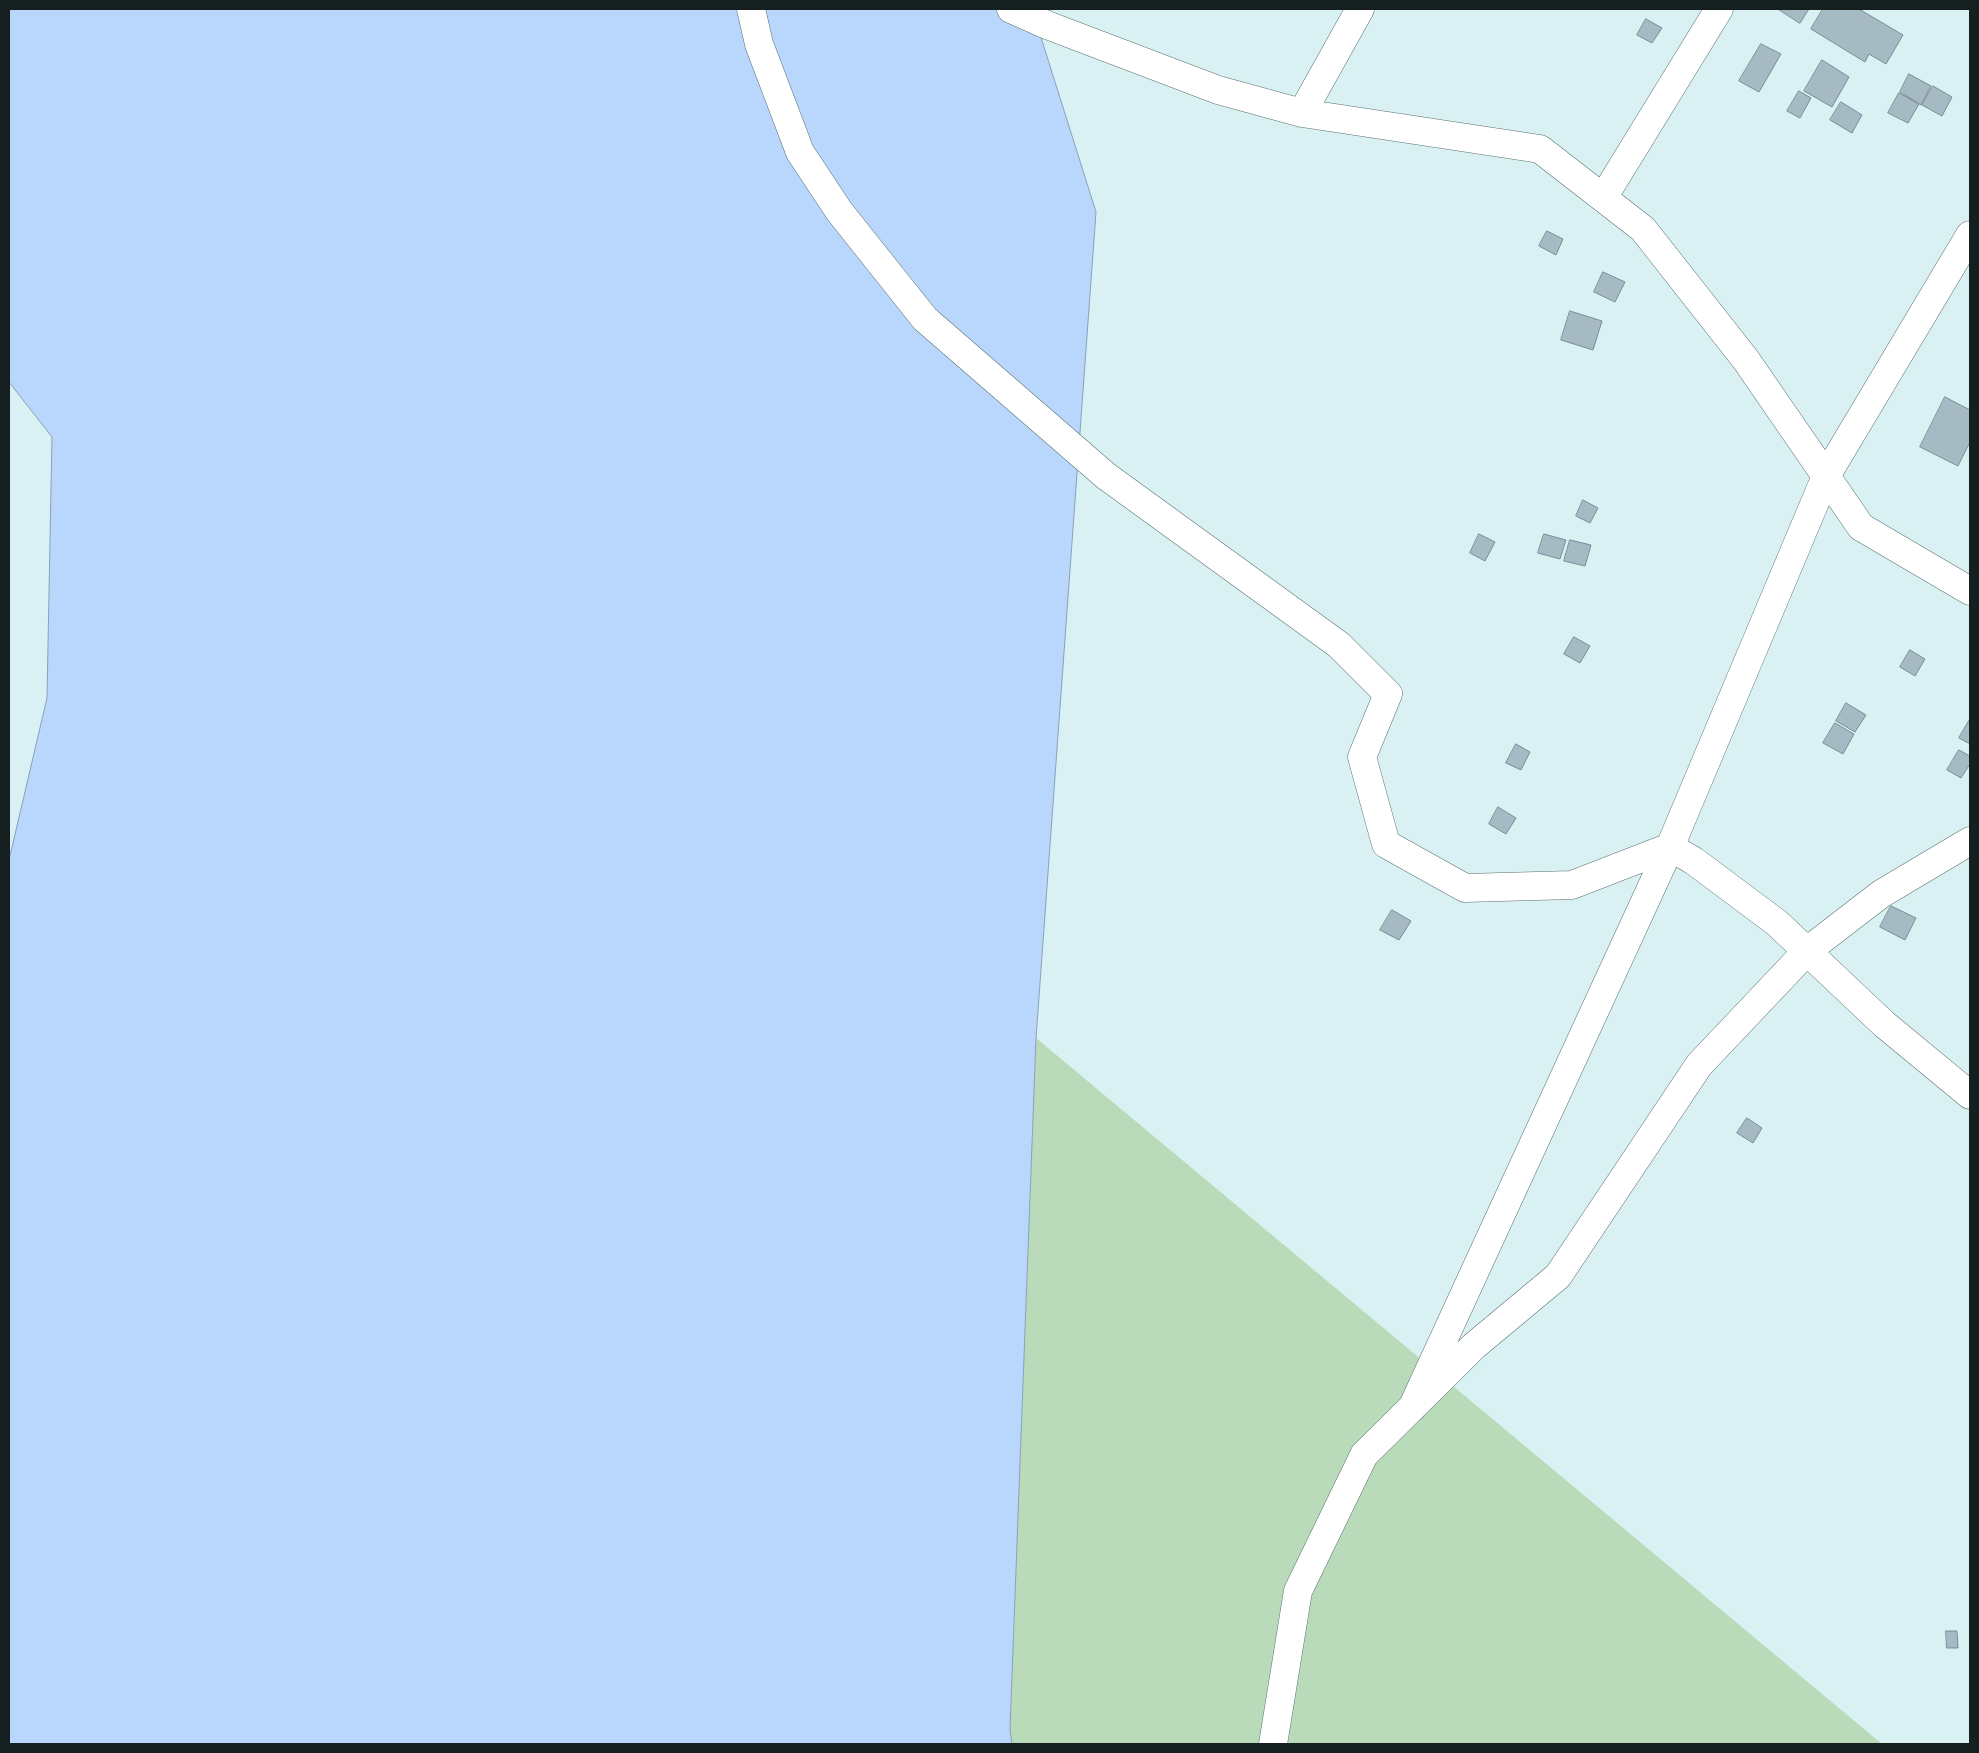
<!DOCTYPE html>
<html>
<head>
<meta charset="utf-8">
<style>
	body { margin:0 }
	#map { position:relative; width:1979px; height:1753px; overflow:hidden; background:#d9f1f2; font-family:Cabin,sans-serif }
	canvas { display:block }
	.frame { position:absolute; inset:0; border:10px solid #161f20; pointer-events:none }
</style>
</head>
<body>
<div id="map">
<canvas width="1979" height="1753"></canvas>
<div class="frame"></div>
</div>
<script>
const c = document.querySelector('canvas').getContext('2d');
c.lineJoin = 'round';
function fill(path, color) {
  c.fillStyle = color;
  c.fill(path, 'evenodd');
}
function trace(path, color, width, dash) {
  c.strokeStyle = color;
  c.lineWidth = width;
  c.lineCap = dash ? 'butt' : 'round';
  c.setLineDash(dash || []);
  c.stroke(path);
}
fill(new Path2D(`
	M1036,1038L1882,1744H1012L1010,1729Z`), '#b9dbba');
const water = new Path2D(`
	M9,9H1032L1096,212L1036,1038L1010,1729L1012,1744H9V860L47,698L52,437L9,382Z`);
fill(water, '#b9d7fc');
trace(water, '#88a0ba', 1);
const building = new Path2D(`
	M1778,9H1809L1800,23Z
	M1823,9H1859L1903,35L1886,64L1869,54L1865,62L1811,29Z
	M1646,19L1662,28L1652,43L1637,35Z
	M1761,44L1781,54L1759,92L1739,81Z
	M1822,60L1849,77L1832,107L1804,91Z
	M1909,74L1931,86L1921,105L1900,92Z
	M1933,86L1952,97L1942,116L1922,105Z
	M1799,91L1811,98L1800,118L1787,111Z
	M1899,93L1919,104L1908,123L1888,113Z
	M1841,102L1862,115L1852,133L1830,120Z
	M1547,231L1563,239L1556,255L1539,246Z
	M1603,272L1625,282L1615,302L1594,292Z
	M1570,311L1602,321L1593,350L1561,340Z
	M1945,397L1970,410V442L1958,466L1920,447Z
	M1583,500L1598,508L1590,523L1576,516Z
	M1479,534L1495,542L1485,561L1470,553Z
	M1544,534L1566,540L1560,559L1538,553Z
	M1570,540L1591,545L1585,566L1564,561Z
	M1574,637L1590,646L1580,663L1564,654Z
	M1910,650L1925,659L1915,676L1900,667Z
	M1846,703L1866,715L1855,732L1836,721Z
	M1970,719V744L1959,738Z
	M1835,723L1854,734L1843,754L1823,743Z
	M1516,744L1530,752L1521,770L1506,763Z
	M1959,750L1970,756V764L1961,778L1947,770Z
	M1498,807L1516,818L1506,834L1489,824Z
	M1891,906L1916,918L1905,940L1880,927Z
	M1392,910L1411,921L1399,940L1380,930Z
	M1747,1118L1762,1128L1753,1143L1737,1133Z
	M1946,1631H1957L1958,1648H1947Z`);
fill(building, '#a6bac4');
trace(building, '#798c95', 1);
const street = new Path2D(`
	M751,9L759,44L800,152L839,211L925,319L1106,476L1339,645L1388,694L1362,757L1386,844L1465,888L1572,885L1670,847L1694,861L1777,923L1884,1024L1970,1095
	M1011,9L1047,25L1218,90L1302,113L1540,149L1643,229L1746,360L1861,527L1970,591
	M1302,113L1360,9
	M1603,198L1719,9
	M1412,1408L1670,847L1826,476L1970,235
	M1273,1744L1298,1591L1364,1455L1474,1346L1558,1276L1699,1065L1807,951L1881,894L1970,841`);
trace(street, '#5b7172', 29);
trace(street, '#fff', 28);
</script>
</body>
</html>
